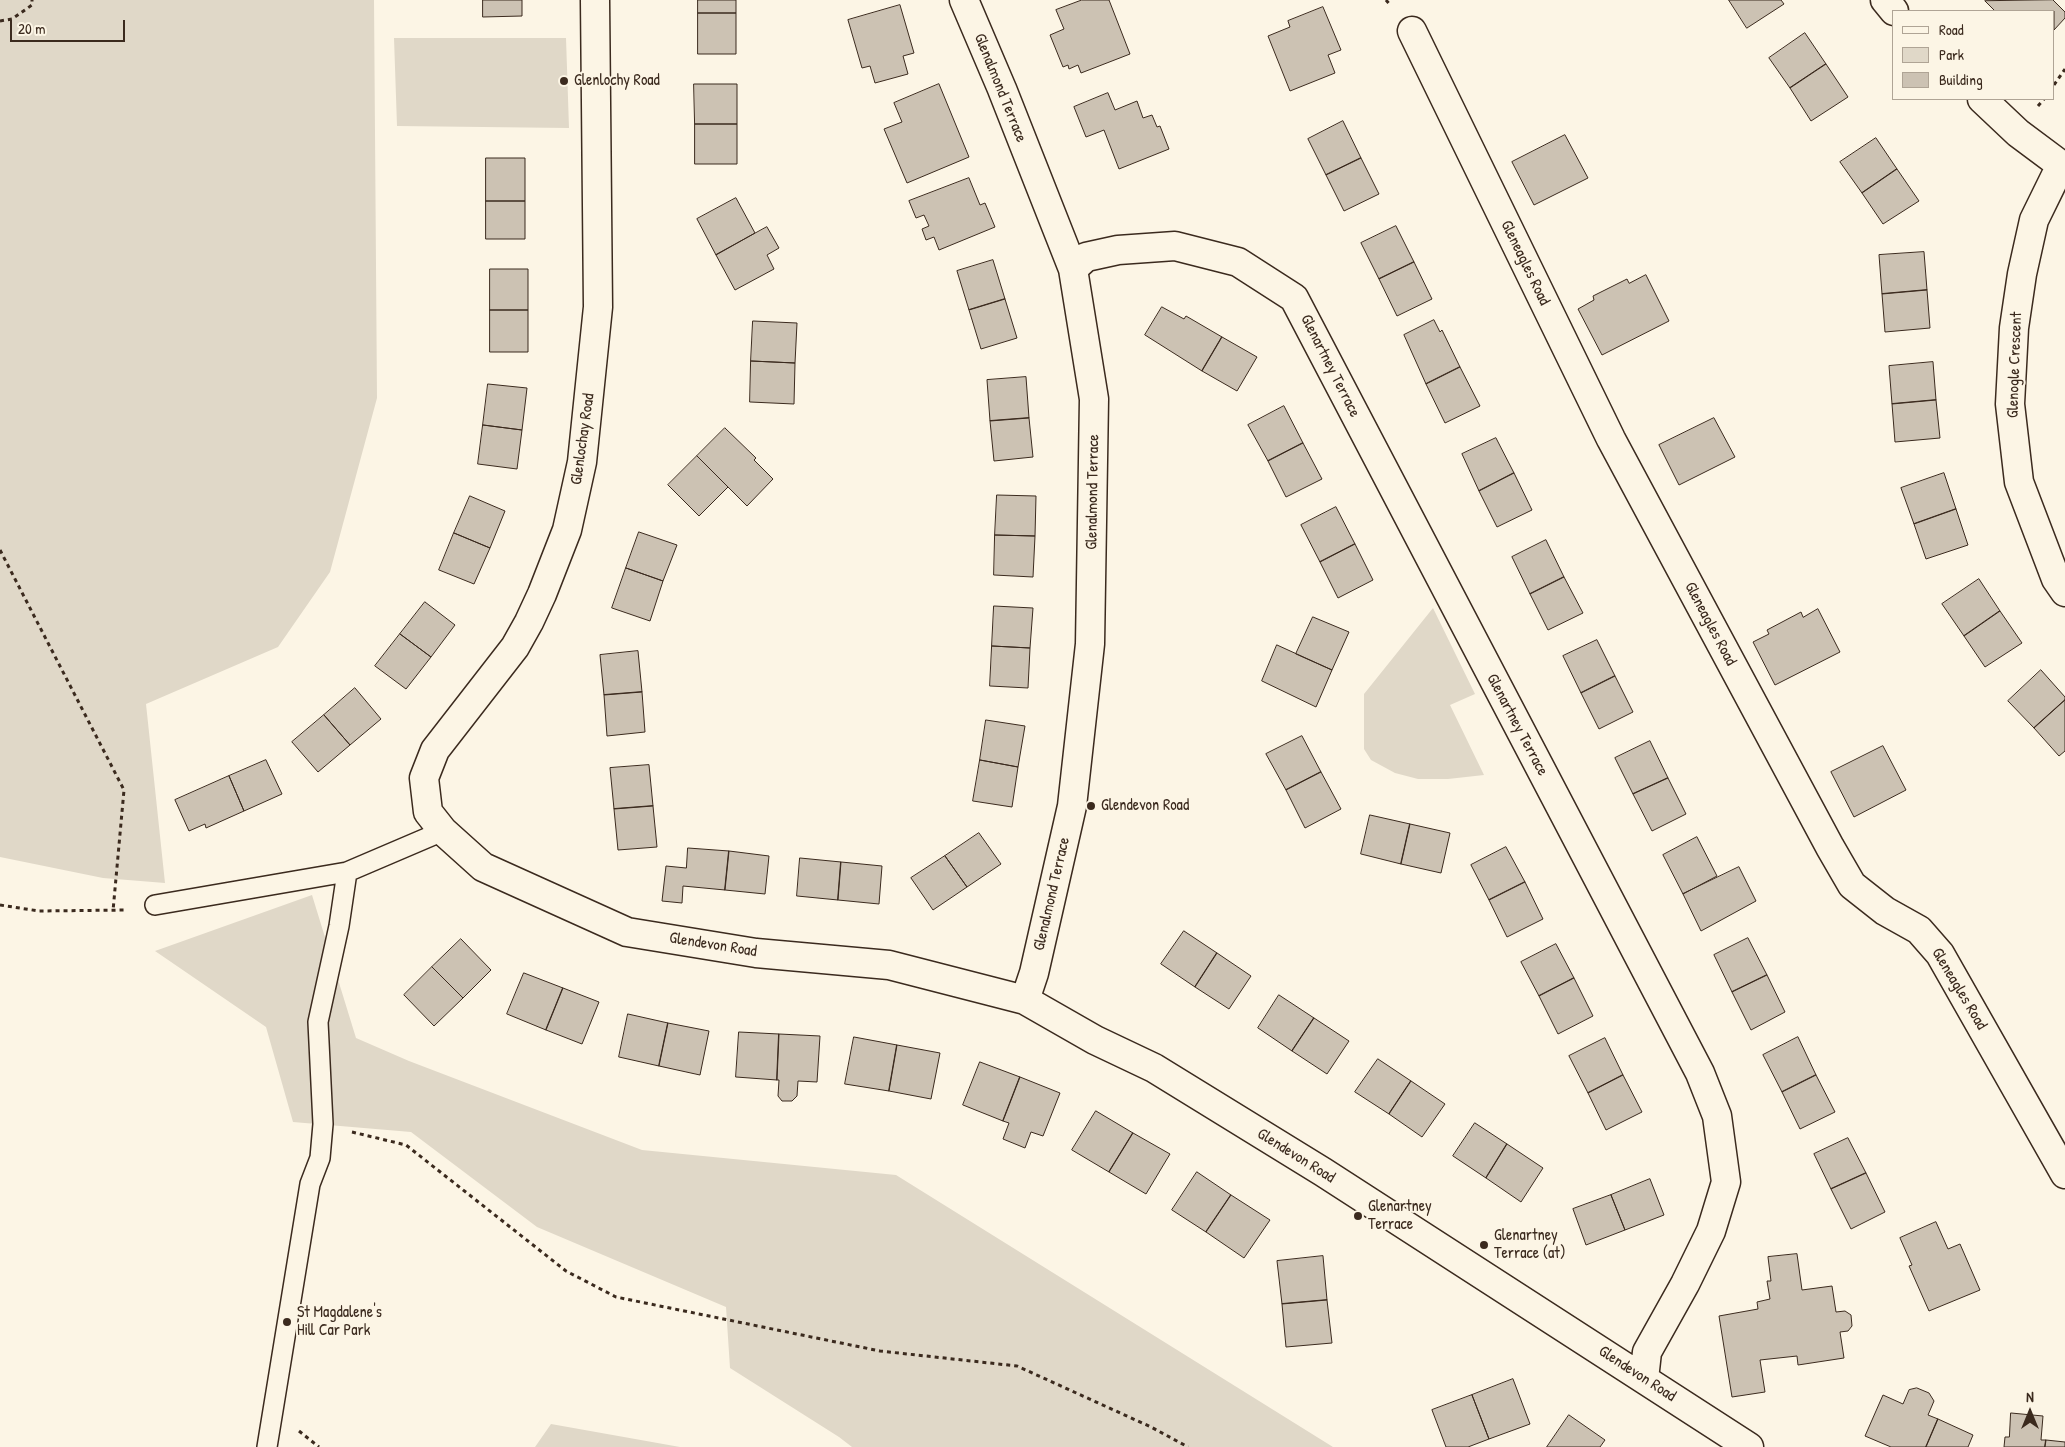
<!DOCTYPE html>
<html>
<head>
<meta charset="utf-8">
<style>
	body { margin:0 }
	#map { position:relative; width:2065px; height:1447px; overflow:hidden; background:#fcf5e5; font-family:"Patrick Hand",sans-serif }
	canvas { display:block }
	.legend { position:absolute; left:1892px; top:10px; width:162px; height:90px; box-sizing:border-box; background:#fcf5e5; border:1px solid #afa495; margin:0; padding:6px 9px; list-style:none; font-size:15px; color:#3b2a1e }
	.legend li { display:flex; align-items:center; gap:10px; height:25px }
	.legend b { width:25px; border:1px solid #afa495 }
	.north { position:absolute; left:2005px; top:1387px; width:50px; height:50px; -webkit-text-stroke:4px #fcf5e5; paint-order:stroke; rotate:0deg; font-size:14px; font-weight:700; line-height:20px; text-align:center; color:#3b2a1e }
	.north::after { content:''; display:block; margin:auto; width:18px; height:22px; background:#3b2a1e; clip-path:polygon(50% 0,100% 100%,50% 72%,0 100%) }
	.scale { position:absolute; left:10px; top:20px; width:115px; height:22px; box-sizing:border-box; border:2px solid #3b2a1e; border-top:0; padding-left:6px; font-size:15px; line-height:18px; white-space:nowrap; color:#3b2a1e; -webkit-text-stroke:4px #fcf5e5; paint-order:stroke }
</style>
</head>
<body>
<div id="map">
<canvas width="2065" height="1447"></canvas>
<ul class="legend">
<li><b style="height:6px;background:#fcf5e5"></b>Road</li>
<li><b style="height:14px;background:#e0d8c8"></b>Park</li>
<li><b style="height:14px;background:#ccc2b3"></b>Building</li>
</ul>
<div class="north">N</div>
<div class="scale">20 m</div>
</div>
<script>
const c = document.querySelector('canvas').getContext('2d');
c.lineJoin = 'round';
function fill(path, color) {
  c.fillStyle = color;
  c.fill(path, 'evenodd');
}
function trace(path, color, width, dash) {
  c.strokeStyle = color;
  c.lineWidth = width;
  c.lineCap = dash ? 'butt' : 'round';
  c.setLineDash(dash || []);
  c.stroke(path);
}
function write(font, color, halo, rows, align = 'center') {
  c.font = font + ' "Patrick Hand",sans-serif';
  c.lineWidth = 4;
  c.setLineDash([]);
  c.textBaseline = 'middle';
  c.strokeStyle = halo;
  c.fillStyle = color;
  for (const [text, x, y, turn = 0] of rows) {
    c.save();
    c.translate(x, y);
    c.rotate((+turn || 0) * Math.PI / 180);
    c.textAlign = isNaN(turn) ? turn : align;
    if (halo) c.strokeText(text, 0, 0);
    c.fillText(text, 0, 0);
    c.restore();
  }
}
fill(new Path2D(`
	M0,0H374L377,398L330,572L278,647L146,704L165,883L103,878L0,857Z
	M394,38H566L569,128L397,126Z
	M1433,608L1475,694L1450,705L1484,775L1448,779H1418L1395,773L1371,760L1364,749V694Z
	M312,895L356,1038L409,1061L642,1150L896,1175L1333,1447H852L839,1437L730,1368L726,1307L537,1227L411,1132L293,1122L266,1027L155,951Z
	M551,1424L680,1447H535Z`), '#e0d8c8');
const building = new Path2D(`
	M483,0H522V16L483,17Z
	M698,0H736V13H698Z
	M1082,0H1109L1130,54L1081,73L1078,65L1069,69L1068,65L1063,67L1050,35L1064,29L1056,10Z
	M1729,0H1781L1784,4L1747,28Z
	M2053,0L2065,12V18L2054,30V11H1995L1985,1Z
	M900,5L914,53L903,56L908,74L875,83L870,66L862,68L848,20Z
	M1323,7L1341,50L1328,55L1335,73L1290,91L1268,36L1290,27L1288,21Z
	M698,13H736V54H698Z
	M1805,33L1826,64L1790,88L1769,58Z
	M1826,64L1848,97L1811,121L1790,88Z
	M694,84H737V124H695Z
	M939,84L969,157L907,183L884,129L902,122L894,103Z
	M1108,93L1115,110L1137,101L1143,118L1152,115L1157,127L1160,126L1169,149L1119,169L1104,130L1086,137L1074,107Z
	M1343,121L1361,158L1326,175L1308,139Z
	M695,124H737V164H695Z
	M1565,135L1588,178L1534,205L1512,162Z
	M1876,138L1897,169L1862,193L1840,162Z
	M486,158H525V201H486Z
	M1361,158L1379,194L1344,211L1326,175Z
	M1897,169L1919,201L1883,224L1862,193Z
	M969,178L980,205L985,203L995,227L939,250L934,237L926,240L922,229L929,226L924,215L916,218L909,201Z
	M736,198L755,233L716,255L697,219Z
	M486,201H525V239H486Z
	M1396,226L1414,262L1379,279L1361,243Z
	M767,227L779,248L767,255L774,269L735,290L716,255Z
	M1924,252L1927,290L1882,294L1879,255Z
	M993,260L1005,299L969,310L957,271Z
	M1414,262L1432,299L1397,316L1379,279Z
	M490,269H528V310H490Z
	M1646,275L1669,321L1602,355L1578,309L1594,300L1593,296L1627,279L1629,283Z
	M1927,290L1930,328L1885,332L1882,294Z
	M1005,299L1017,338L981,349L969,310Z
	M1162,307L1184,319L1186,316L1222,337L1202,371L1145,335Z
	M490,310H528V352H490Z
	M1434,320L1440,332L1442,330L1460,367L1426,384L1404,335Z
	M753,321L797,323L795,363L751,361Z
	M1222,337L1257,357L1237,391L1202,371Z
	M751,361L795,363L794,404L750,402Z
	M1933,362L1936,400L1892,404L1889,366Z
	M1460,367L1480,406L1445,423L1426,384Z
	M1026,377L1029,418L990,421L987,380Z
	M488,384L527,388L522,430L483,425Z
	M1936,400L1940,438L1895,442L1892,404Z
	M1284,406L1303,443L1268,461L1248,425Z
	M1029,418L1033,457L994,461L990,421Z
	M1714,418L1735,457L1679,485L1659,445Z
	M483,425L522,430L517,469L478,464Z
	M725,428L756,458L754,460L773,479L747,506L697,456Z
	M1496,438L1514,473L1479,491L1462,454Z
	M1303,443L1322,479L1286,497L1268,461Z
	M697,456L728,487L699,516L668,485Z
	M1514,473L1532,510L1497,527L1479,491Z
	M1944,473L1956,509L1914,524L1901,488Z
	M997,495L1036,496L1035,536L995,535Z
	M470,496L505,511L490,548L454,533Z
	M1336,507L1355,544L1320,562L1301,525Z
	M1956,509L1968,545L1926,559L1914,524Z
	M639,532L677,545L663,581L626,568Z
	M454,533L490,548L474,584L439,570Z
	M995,535L1035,536L1033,577L994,575Z
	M1546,540L1564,577L1530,594L1512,557Z
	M1355,544L1373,580L1338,598L1320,562Z
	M626,568L663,581L650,621L612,608Z
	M1564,577L1583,613L1548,630L1530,594Z
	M1979,579L2000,611L1964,636L1942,604Z
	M425,602L455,625L431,657L400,634Z
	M994,606L1033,608L1030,648L992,646Z
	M1818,609L1840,652L1775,685L1753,642L1769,634L1767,630L1801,612L1803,617Z
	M2000,611L2022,643L1985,667L1964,636Z
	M1313,617L1349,632L1332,670L1296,654Z
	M400,634L431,657L406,689L375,666Z
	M1597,640L1615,676L1581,693L1563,656Z
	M1277,645L1332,670L1316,707L1262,681Z
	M992,646L1030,648L1028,688L990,686Z
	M638,651L642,692L604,695L600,655Z
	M2041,670L2065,697V700L2034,728L2008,701Z
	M1615,676L1633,712L1599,729L1581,693Z
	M355,688L381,719L350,745L324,715Z
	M642,692L645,732L607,736L604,695Z
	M2065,700V751L2059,756L2034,728Z
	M324,715L350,745L318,772L292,742Z
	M986,720L1025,726L1018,767L980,760Z
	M1302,736L1321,772L1286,790L1266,754Z
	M1650,741L1668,778L1633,794L1615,758Z
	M1883,746L1906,790L1854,817L1831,772Z
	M266,760L282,794L244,811L229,776Z
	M980,760L1018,767L1012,807L973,801Z
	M649,765L653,806L614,809L610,768Z
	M1321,772L1341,809L1305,828L1286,790Z
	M229,776L244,811L206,828L205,824L189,831L175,800Z
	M1668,778L1686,814L1652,831L1633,794Z
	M653,806L657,847L618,850L614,809Z
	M1370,815L1410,824L1401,864L1361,854Z
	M1410,824L1450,833L1441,873L1401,864Z
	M979,833L1001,864L967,887L945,856Z
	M1697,837L1717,876L1683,894L1663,855Z
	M1506,847L1525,882L1489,900L1471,865Z
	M688,848L729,851L725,890L683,886L682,903L662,901L666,866L686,868Z
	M729,851L769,856L765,894L725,890Z
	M945,856L967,887L933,910L911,878Z
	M800,858L841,862L838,900L797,896Z
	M841,862L882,866L879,904L838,900Z
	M1739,867L1756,901L1701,931L1683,894Z
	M1525,882L1543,919L1507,937L1489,900Z
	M1184,931L1217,953L1195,987L1161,964Z
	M1748,938L1767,975L1732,992L1714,955Z
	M461,939L491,970L463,998L432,967Z
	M1556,944L1574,978L1539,996L1521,962Z
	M1217,953L1251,976L1229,1009L1195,987Z
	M432,967L463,998L434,1026L404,995Z
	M524,973L563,988L546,1030L507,1014Z
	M1767,975L1785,1012L1751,1030L1732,992Z
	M1574,978L1593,1016L1558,1034L1539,996Z
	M563,988L599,1002L582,1044L546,1030Z
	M1279,995L1314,1018L1292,1051L1258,1028Z
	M628,1014L668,1023L659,1066L619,1057Z
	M1314,1018L1349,1041L1327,1074L1292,1051Z
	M668,1023L709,1031L700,1075L659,1066Z
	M739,1032L779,1034L777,1080L736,1077Z
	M779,1034L820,1036L817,1082L798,1081L797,1096L792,1101H782L778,1096L779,1080H777Z
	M854,1037L897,1045L889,1091L845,1084Z
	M1798,1037L1816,1075L1782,1092L1763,1055Z
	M1605,1038L1623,1075L1588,1093L1569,1056Z
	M897,1045L940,1053L931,1099L889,1091Z
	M1378,1059L1411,1081L1389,1114L1355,1092Z
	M980,1062L1020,1077L1003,1121L963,1105Z
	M1623,1075L1642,1112L1606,1130L1588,1093Z
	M1816,1075L1835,1112L1800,1129L1782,1092Z
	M1020,1077L1060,1093L1043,1136L1031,1132L1025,1148L1003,1139L1009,1123L1003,1121Z
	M1411,1081L1445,1104L1422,1137L1389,1114Z
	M1096,1111L1133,1133L1109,1172L1072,1150Z
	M1475,1123L1507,1144L1486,1178L1453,1156Z
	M1133,1133L1170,1154L1146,1194L1109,1172Z
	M1848,1138L1866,1173L1831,1189L1814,1154Z
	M1507,1144L1543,1168L1521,1202L1486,1178Z
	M1197,1172L1231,1195L1206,1232L1172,1210Z
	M1866,1173L1885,1212L1851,1229L1831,1189Z
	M1650,1179L1664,1215L1625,1230L1611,1195Z
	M1231,1195L1270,1220L1244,1258L1206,1232Z
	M1611,1195L1625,1230L1586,1245L1573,1209Z
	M1936,1222L1948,1249L1960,1244L1980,1290L1929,1311L1909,1266L1912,1265L1900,1238Z
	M1797,1254L1802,1290L1832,1286L1836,1312L1845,1311L1851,1315L1852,1326L1848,1331L1840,1332L1844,1358L1798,1365L1797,1356L1760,1360L1765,1392L1732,1397L1719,1316L1758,1309L1757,1302L1770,1299L1767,1281H1771L1768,1257Z
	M1323,1256L1327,1300L1282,1304L1277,1261Z
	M1327,1300L1332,1343L1286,1347L1282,1304Z
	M1513,1379L1530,1424L1489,1439L1472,1395Z
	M1917,1388L1929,1393L1934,1401L1928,1415L1938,1419L1926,1447H1891L1865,1436L1883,1395L1903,1404L1909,1390Z
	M1472,1395L1489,1439L1468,1447H1446L1432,1410Z
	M2011,1413L2043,1416L2041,1440H2046L2045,1447H2004L2005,1437H2009Z
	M1569,1415L1605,1440L1600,1447H1547Z
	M1938,1419L1973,1435L1968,1447H1926Z
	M2046,1440L2065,1442V1447H2045Z`);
fill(building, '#ccc2b3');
trace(building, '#3b2a1e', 1);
const service = new Path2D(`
	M155,905L347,872
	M267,1447L310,1184L320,1158L323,1124L318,1022L339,926L347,872L443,831`);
const minor = new Path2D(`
	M595,0L598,307L582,462L567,530L542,594L529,622L515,647L435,750L424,778L428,812L443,831L483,867L627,932L756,953L889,965L1025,1000L1095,1040L1154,1068L1323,1172L1749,1447
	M964,0L1002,89L1073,269L1094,399L1090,644L1072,806L1034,973L1025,1000
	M1885,0L1894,11
	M1412,31L1611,439L1830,847L1852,885L1885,911L1919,930L1940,954L2065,1174
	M1982,99L2018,133L2065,168
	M2061,165L2034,220L2022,274L2014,328L2010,404L2019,482L2056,579L2065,592
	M1073,269L1086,257L1118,250L1175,246L1238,262L1294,298L1700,1073L1717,1116L1726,1182L1711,1231L1685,1284L1647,1352L1644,1379`);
trace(service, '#3b2a1e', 22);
trace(minor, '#3b2a1e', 31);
trace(new Path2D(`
	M1386,0L1391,6
	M0,21L12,19L32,5V0
	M2054,85L2065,69
	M2038,106L2044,99
	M0,550L124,790L113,911
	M0,905L39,911L127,910
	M352,1132L406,1145L566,1271L616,1297L880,1351L1017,1366L1151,1427L1188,1447
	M299,1431L319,1447`), '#3b2a1e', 3, [4, 4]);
trace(service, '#fcf5e5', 19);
trace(minor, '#fcf5e5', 28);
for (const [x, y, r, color] of [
	[564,81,5,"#3b2a1e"],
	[1091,806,5,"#3b2a1e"],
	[1358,1216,5,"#3b2a1e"],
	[1484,1245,5,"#3b2a1e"],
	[287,1322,5,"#3b2a1e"]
]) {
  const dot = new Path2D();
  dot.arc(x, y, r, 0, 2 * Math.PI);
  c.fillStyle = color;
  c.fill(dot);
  trace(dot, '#fcf5e5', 2);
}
write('16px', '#3b2a1e', '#fcf5e5', [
	["Glenlochy Road",574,81],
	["Glendevon Road",1101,806],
	["Glenartney",1368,1207],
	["Terrace",1368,1225],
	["Glenartney",1494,1236],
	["Terrace (at)",1494,1254],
	["St Magdalene's",297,1313],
	["Hill Car Park",297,1331]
], 'left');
write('16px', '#3b2a1e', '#fcf5e5', [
	["Glenalmond Terrace",1000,88,68],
	["Gleneagles Road",1525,263,64],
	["Glenogle Crescent",2015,365,-88],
	["Glenartney Terrace",1330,366,63],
	["Glenlochay Road",583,439,-82],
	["Glenalmond Terrace",1093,492,-89],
	["Gleneagles Road",1710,624,62],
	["Glenartney Terrace",1517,725,62],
	["Glenalmond Terrace",1052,894,-77],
	["Glendevon Road",713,945,9],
	["Gleneagles Road",1959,989,59],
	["Glendevon Road",1296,1156,32],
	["Glendevon Road",1637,1374,33]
]);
</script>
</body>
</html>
